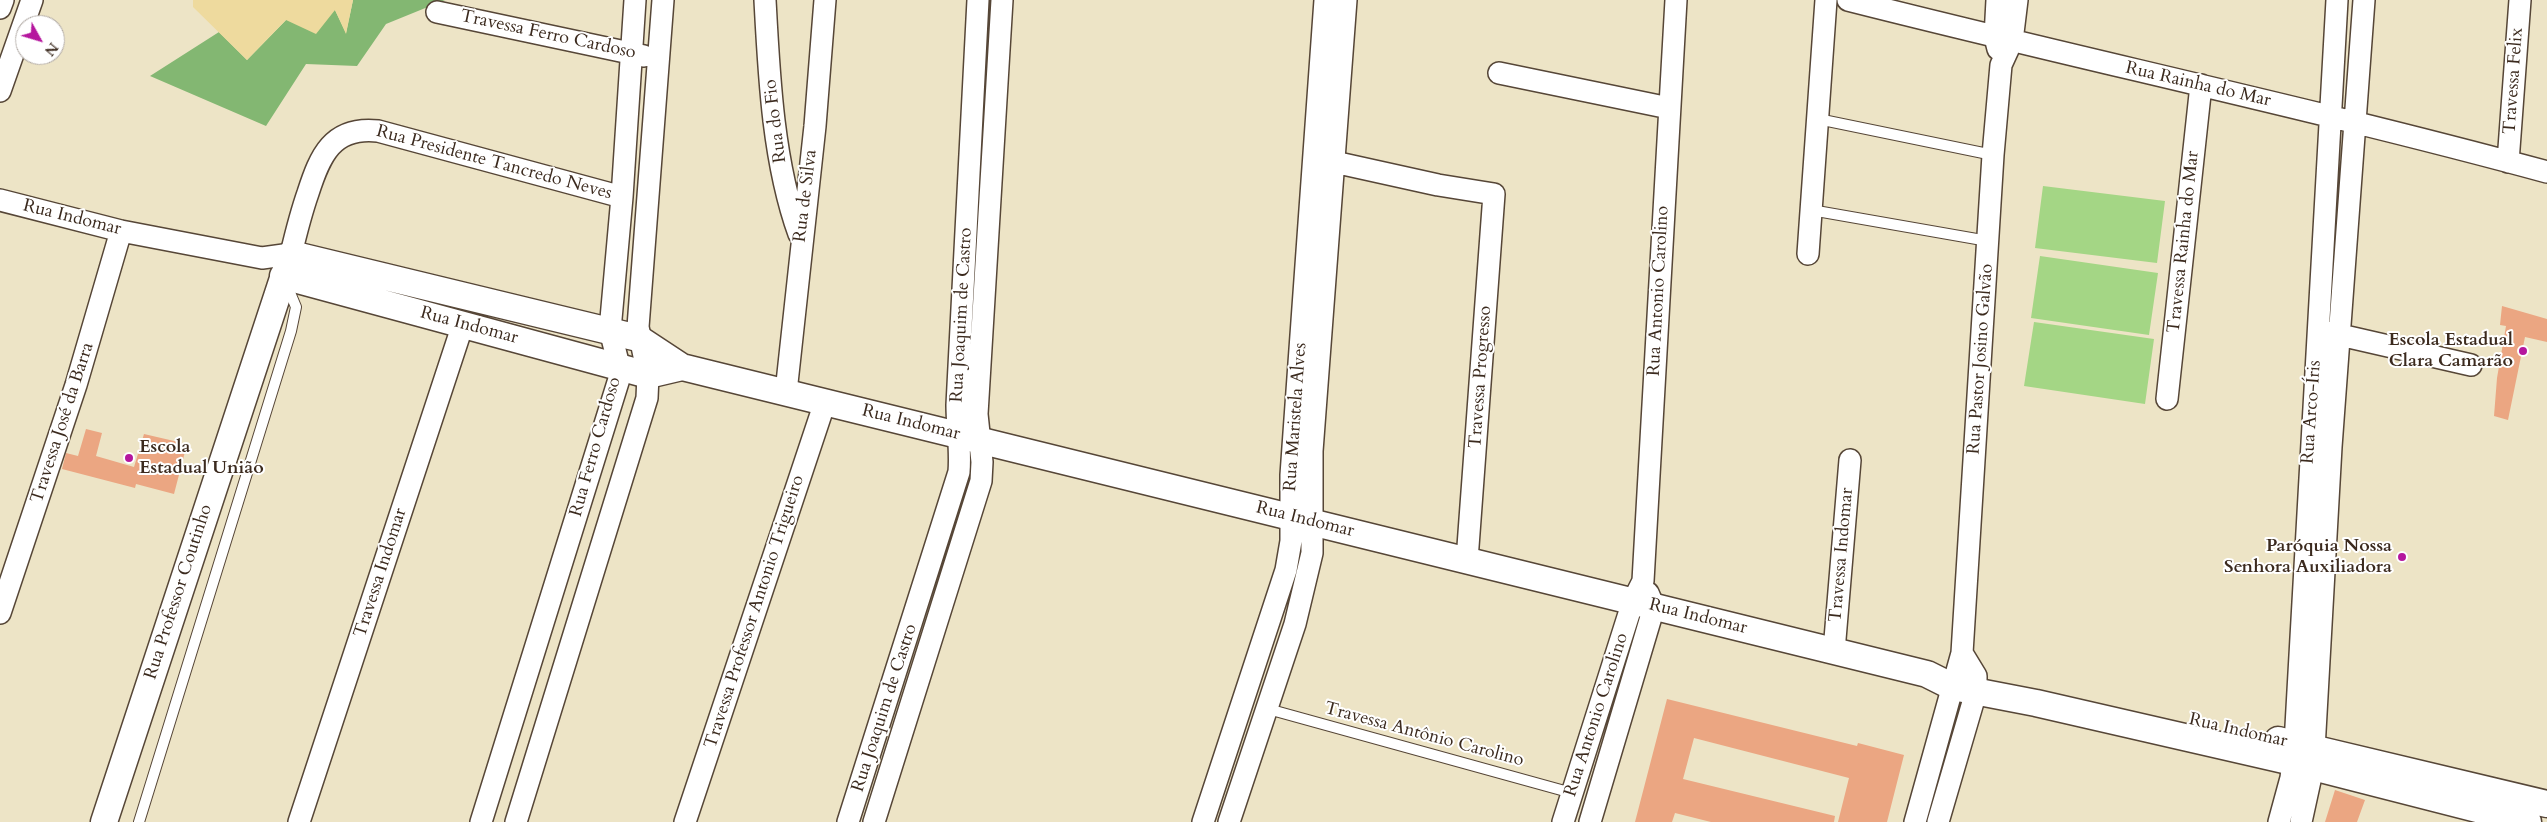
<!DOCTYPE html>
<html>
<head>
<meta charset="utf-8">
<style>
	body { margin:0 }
	#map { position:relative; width:2547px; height:822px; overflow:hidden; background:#ede4c6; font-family:Cardo,serif }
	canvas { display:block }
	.north { position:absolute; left:15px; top:15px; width:50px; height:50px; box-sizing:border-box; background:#fff; border:1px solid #b1aaa5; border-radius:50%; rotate:129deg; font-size:14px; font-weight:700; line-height:20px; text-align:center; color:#3b2a1e }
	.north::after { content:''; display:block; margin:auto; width:18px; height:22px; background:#b5179e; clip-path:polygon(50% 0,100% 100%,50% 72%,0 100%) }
</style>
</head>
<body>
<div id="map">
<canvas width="2547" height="822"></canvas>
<div class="north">N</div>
</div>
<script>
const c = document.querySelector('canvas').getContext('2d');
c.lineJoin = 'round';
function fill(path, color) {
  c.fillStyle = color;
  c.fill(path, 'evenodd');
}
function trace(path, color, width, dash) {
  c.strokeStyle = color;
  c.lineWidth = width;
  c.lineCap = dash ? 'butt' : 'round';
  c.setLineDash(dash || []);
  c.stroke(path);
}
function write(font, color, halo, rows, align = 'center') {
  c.font = font + ' Cardo,serif';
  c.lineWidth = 4;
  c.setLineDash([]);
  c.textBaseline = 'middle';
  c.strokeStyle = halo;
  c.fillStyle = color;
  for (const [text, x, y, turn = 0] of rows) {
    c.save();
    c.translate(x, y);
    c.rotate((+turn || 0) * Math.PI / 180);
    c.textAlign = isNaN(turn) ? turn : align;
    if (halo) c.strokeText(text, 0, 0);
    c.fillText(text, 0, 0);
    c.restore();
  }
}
fill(new Path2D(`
	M2043,186L2165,201L2157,263L2035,248Z
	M2040,256L2158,273L2149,335L2031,318Z
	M2034,322L2154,339L2145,404L2024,386Z`), '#a4d685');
fill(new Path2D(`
	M353,0H445L386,24L357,66L306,64L266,126L150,76L219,32L247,60L286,20L335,10L346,33Z`), '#83b772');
fill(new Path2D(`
	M193,0H353L346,34L335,10L316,34L286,20L247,60L193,7Z`), '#eeda9e');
fill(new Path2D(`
	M2502,306L2547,319V342L2525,337L2508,420L2494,416L2497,378L2506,326L2500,325Z
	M86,429L102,433L96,456L134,467L144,434L187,444L174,494L136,484L135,488L62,469L66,453L78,456Z
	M1667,699L1857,746L1858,743L1904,755L1887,822H1838L1849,778L1694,738L1683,779L1835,816L1834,822H1711L1675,813L1672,822H1635Z
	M2335,790L2365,800L2357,822H2325Z`), '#eba682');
const service = new Path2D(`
	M1818,119L1993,155
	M1811,210L1988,241
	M1268,709L1572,793
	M139,822L291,331L296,307L286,283`);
const minor = new Path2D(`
	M765,0C769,76 773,162 799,234
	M1848,0C2080,59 2315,109 2547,172
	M1997,0L1995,37L1998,49
	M0,8L3,0
	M437,12L644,56
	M1499,73L1669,108
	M0,91L32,0
	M1334,162L1438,185L1494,194L1467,560
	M2508,162L2520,0
	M0,200L121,231L262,258L291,254C296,233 301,213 308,193C320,156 332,126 378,131L622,197
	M1808,254L1826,0
	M2327,332L2471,365
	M786,392L815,126L825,0
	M2167,399L2201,85
	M0,613L76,385L121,231
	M1834,651L1850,460
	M299,822L463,324
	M481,822L619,379V366L610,330L622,197L635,0
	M516,822L647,398L648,375L638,327L663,0
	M685,822L825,402
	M848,822L959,472C961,450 957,427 957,405L978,0
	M874,822L981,481L982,462L977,414L1002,0
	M1203,822L1286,570L1291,541V475L1325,0
	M1229,822L1295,624L1312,553V451L1346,0
	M1563,822L1633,601L1643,581L1676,0
	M1590,822L1654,607L1648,593
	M1915,822L1962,653L1993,155L2001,65L2012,41L2017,0
	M1938,822L1976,692V676L1962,653
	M2279,822L2291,778L2295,744L2337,0
	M2301,822L2313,767L2331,447L2364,0`);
const tertiary = new Path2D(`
	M283,276L648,375L682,367
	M2278,740L2547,804
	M104,822L291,254L638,338L682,367L1927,674L1953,687L2036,703L2293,762L2528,822`);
trace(service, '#564637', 12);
trace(minor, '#564637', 24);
trace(tertiary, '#564637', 29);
trace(service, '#fff', 10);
trace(minor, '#fff', 21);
trace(tertiary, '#fff', 26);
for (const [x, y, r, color] of [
	[2523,351,5,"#b5179e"],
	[129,458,5,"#b5179e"],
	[2402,557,5,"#b5179e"]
]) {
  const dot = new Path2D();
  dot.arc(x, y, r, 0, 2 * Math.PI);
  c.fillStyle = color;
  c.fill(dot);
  trace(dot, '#fff', 2);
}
write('18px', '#3b2a1e', '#fff', [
	["Travessa Ferro Cardoso",548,35,12],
	["Travessa Felix",2514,81,-86],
	["Rua Rainha do Mar",2198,85,13],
	["Rua do Fio",776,121,-97],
	["Rua Presidente Tancredo Neves",494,163,15],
	["Rua de Silva",806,196,-83],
	["Rua Indomar",72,218,14],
	["Travessa Rainha do Mar",2184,242,-84],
	["Rua Antonio Carolino",1659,291,-87],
	["Rua Joaquim de Castro",962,315,-87],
	["Rua Indomar",469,326,15],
	["Rua Pastor Josino Galvão",1981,359,-86],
	["Travessa Progresso",1481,377,-86],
	["Rua Arco-Íris",2312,412,-86],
	["Rua Maristela Alves",1296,417,-86],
	["Travessa José da Barra",63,423,-72],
	["Rua Indomar",911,423,14],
	["Rua Ferro Cardoso",596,447,-74],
	["Rua Indomar",1305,520,14],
	["Travessa Indomar",1842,555,-85],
	["Travessa Indomar",381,573,-72],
	["Rua Professor Coutinho",179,592,-72],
	["Travessa Professor Antonio Trigueiro",755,612,-72],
	["Rua Indomar",1698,617,14],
	["Rua Joaquim de Castro",885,708,-72],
	["Rua Antonio Carolino",1597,715,-72],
	["Rua Indomar",2238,731,13],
	["Travessa Antônio Carolino",1424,735,15]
]);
write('bold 18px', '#3b2a1e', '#fff', [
	["Escola Estadual",2513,341],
	["Clara Camarão",2513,362],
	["Escola",139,448,"left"],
	["Estadual União",139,469,"left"],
	["Paróquia Nossa",2392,547],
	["Senhora Auxiliadora",2392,568]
], 'right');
</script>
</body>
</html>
